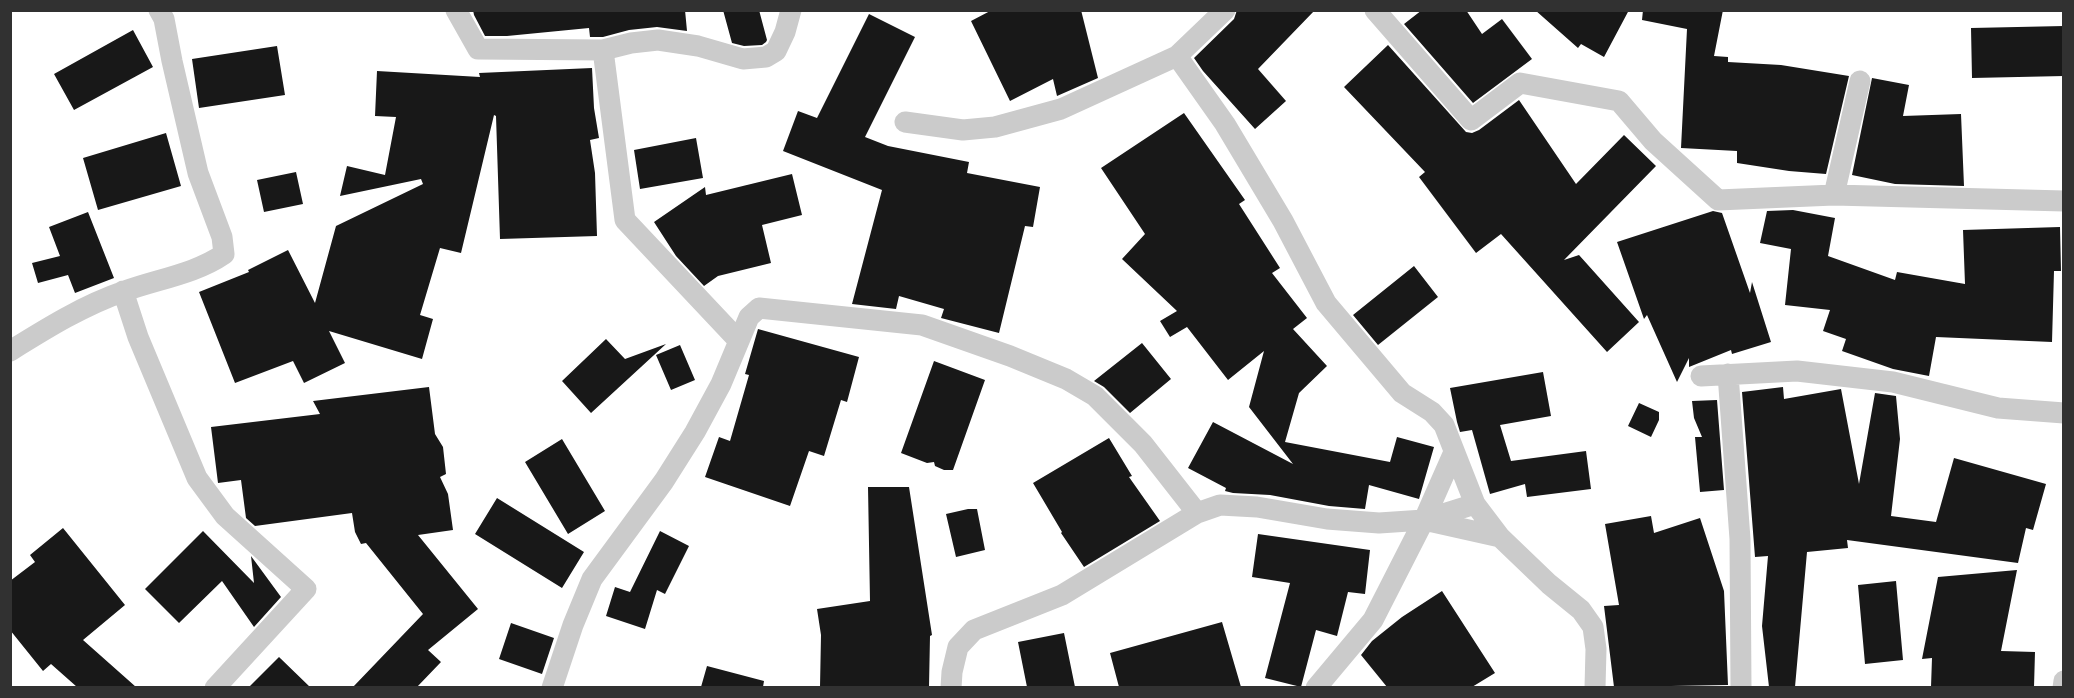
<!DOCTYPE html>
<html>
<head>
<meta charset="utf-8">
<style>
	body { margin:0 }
	#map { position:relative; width:2074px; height:698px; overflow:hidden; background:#fff; font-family:Helvetica,sans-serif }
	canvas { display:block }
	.frame { position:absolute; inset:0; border:12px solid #313131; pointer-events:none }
</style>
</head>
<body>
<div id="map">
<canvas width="2074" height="698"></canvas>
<div class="frame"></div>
</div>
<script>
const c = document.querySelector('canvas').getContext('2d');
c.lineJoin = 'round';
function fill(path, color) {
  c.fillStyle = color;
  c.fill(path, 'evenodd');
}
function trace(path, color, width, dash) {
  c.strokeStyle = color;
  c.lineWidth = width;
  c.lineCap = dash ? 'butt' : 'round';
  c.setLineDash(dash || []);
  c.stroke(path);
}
fill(new Path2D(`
	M473,10H685L687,31L657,27L629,30L603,37H590L589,28L507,36H485L474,15Z
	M723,10H759L767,40L766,42L762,45L744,46L732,43Z
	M992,10H1081L1098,78L1057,96L1053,79L1010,101L971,21Z
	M1237,10H1315L1258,69L1286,101L1255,129L1203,71L1194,58L1234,19Z
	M1422,10H1466L1482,34L1502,19L1532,59L1473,103L1404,24Z
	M1535,10H1629L1604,57L1581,44L1578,48Z
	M1643,10H1723L1714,56L1728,57V62L1781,65L1849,76L1826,174L1789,171L1737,163V151L1681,148L1687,29L1642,20Z
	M869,14L915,37L865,137L888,146L969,162L967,173L1040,187L1033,227L1025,226L999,333L941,318L944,309L899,296L896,309L852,304L882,190L783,151L798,111L817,118Z
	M2064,26V76L1972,78L1971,28Z
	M133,30L153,67L74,110L54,74Z
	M1388,45L1466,132L1472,133L1479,130L1519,100L1576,184L1624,135L1656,166L1564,260L1579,255L1639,322L1607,352L1501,234L1476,253L1419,177L1425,172L1344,87Z
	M277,46L285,95L199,108L192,59Z
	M592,68L594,108L599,138L590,140L595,173L597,236L500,239L496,116L494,115L461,253L440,248L420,315L433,319L422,359L329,331L345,363L304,383L293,361L235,383L199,292L249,272L248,270L288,250L315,303L336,226L423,184L421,179L340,196L347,166L385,175L396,117L375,116L377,71L480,77L479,73Z
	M1872,78L1909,85L1903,116L1961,114L1964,186L1895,184L1852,175Z
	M1184,113L1245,200L1239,204L1280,268L1272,273L1307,318L1293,329L1327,366L1299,393L1285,442L1390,462L1397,437L1434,447L1419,499L1369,485L1365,509L1329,506L1270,495L1233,493L1225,491L1226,488L1188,468L1213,422L1293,464L1249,407L1264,351L1228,380L1187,327L1170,337L1160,321L1177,311L1122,259L1145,234L1101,168Z
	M166,133L181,186L98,210L83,158Z
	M696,138L703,178L640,189L634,150Z
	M296,172L303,204L264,212L257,180Z
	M792,174L802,215L762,225L771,263L718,276L704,286L676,256L654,222L705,187L706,195Z
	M1793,210L1835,218L1828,256L1895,280L1897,272L1965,284L1963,230L2060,227L2061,271H2054L2052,342L1936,337L1929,376L1893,369L1842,351L1846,339L1823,331L1830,310L1785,305L1791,249L1760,243L1767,211Z
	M1713,211L1722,213L1750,293L1752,282L1771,342L1732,354L1731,350L1689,367V358L1677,382L1647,315L1644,319L1617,242Z
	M88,212L114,278L75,293L68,275L38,283L32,263L60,256L49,227Z
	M1414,266L1438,297L1378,345L1353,315Z
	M758,329L859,357L847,402L841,400L824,456L809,451L790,506L705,477L719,437L730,441L749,375L745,374Z
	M606,339L625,359L666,344L591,413L562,381Z
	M1142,343L1171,379L1130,413L1104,387L1094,381Z
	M680,345L695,380L671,390L656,355Z
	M934,361L985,380L953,470H944L935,466L934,462L927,463L901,453Z
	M1543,372L1551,416L1500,425L1511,461L1586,451L1591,489L1527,497L1525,484L1490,494L1472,430L1460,432L1457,422L1450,388Z
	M429,387L435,434L443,447L446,474L440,477L448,494L453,530L418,535L478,609L428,650L441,662L417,687H353L423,614L366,543L361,544L355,532L352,513L255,526L246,518L241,480L218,483L211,427L320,414L313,401Z
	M1783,387L1784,399L1841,389L1859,484L1875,393L1896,396L1900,439L1891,516L1936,522L1954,458L2046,484L2033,530L2026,528L2018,563L1847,540L1848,548L1807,552L1795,687H1769L1762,626L1768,556L1755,557L1742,392Z
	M1717,400L1724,490L1700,492L1695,437H1702L1694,418L1692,401Z
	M1639,403L1659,412V420L1651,437L1628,426Z
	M1109,438L1132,476L1129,477L1160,521L1084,567L1061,533L1062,532L1033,483Z
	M562,439L605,511L568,534L525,462Z
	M868,487H909L932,635L930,636L929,687H820L821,635L817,609L870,601Z
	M497,498L584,552L562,588L475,534Z
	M968,509H977L985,550L956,557L946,514Z
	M1651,516L1654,533L1700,518L1724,591L1728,685L1614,687L1604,606L1619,605L1605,524Z
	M63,528L125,605L83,640L136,687H77L51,664L43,671L10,630V581L35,562L30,555Z
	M203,531L254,583L251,556L281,597L254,627L222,581L179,623L145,589Z
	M660,531L689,546L665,594L657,590L645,629L606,616L615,587L630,592Z
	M1258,534L1370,550L1365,594L1348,592L1337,636L1316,630L1301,687L1265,678L1290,583L1252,577Z
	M2017,570L2001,651L2035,652L2034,687H1931L1932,658L1922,659L1938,577Z
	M1896,581L1903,660L1865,664L1858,585Z
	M1442,591L1495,673L1472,687H1387L1361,655L1372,641L1402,617Z
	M1222,622L1241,687H1119L1110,653Z
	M511,623L554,638L542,674L499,659Z
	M1064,633L1075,687H1027L1018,642Z
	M279,657L310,687H249Z
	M707,666L764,681L763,687H701Z`), '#181818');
trace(new Path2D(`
	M456,10L478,49L603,50L631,43L658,40L698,46L743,59L766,57L776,51L785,32L791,10
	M1375,10L1471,120L1520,83L1619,101L1653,141L1718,200L1834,195
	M603,50L625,220L738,340
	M1177,56L1225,124L1283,221L1326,303L1402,393L1432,412L1444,425L1475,504L1500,537L1549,584L1581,610L1593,627L1596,649L1595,688
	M1860,81L1834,195L2064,201
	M905,122L963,130L995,127L1061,109L1177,56L1225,10
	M123,291L138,337L197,478L225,516L306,589L215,688
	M10,351C47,328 84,305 125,291C158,279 195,274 224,254L222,237L198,173L172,61L164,19L159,10
	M1728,374L1740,539L1741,688
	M1701,376L1797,371L1893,382L1998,408L2064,413
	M1424,520L1500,537
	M552,688L573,625L592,579L664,481L695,432L721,384L749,317L759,308L922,325L1010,356L1066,379L1095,396L1143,444L1197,513
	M951,688L952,672L958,647L974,630L1062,595L1197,513L1220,505L1257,507L1327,519L1379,523L1424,520L1475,504
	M1316,688L1373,620L1424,520L1454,452
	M2063,688L2064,681`), '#cbcbcb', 21);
</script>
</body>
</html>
